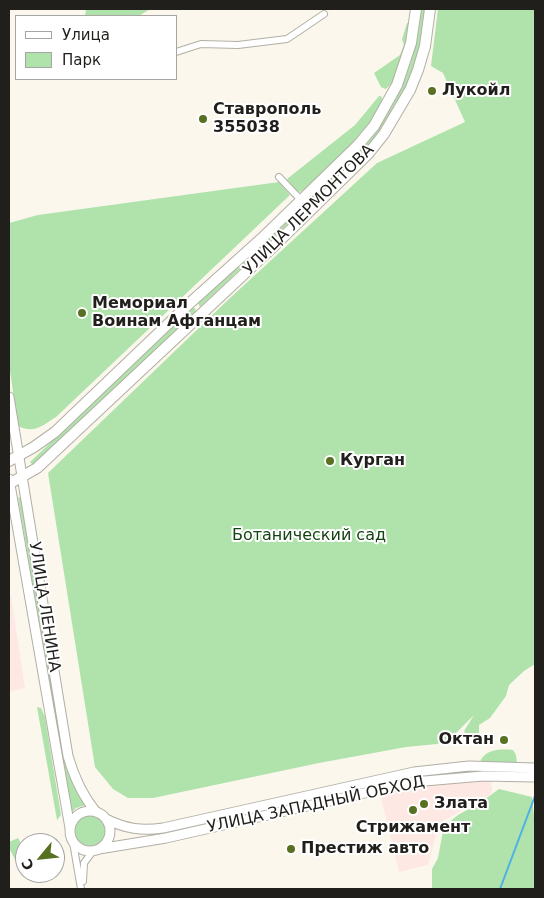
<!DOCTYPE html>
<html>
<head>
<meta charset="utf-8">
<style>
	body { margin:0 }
	#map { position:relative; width:544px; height:898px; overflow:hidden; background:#fbf7ed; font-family:"DejaVu Sans",sans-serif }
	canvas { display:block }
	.frame { position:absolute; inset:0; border:10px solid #211f1c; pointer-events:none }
	.legend { position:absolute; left:15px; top:15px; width:162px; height:65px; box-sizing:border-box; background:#fff; border:1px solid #a6a5a4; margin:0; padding:6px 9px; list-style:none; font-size:15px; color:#211f1c }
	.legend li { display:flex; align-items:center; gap:10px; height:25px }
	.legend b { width:25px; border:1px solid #a6a5a4 }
	.north { position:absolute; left:15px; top:833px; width:50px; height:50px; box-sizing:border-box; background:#fff; border:1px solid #a6a5a4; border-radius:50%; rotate:242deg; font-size:14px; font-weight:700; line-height:20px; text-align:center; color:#211f1c }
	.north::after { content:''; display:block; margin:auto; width:18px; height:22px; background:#577021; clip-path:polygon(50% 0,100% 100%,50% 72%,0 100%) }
</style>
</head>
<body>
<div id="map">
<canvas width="544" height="898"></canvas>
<div class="frame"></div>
<ul class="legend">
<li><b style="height:6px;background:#fff"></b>Улица</li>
<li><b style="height:14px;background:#afe3ab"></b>Парк</li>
</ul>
<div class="north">С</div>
</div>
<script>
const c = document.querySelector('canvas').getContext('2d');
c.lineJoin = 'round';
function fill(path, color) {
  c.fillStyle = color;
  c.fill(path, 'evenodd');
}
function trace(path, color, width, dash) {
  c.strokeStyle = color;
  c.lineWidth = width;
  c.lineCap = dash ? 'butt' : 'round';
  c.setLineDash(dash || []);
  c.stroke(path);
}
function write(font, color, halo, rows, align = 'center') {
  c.font = font + ' "DejaVu Sans",sans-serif';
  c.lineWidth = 4;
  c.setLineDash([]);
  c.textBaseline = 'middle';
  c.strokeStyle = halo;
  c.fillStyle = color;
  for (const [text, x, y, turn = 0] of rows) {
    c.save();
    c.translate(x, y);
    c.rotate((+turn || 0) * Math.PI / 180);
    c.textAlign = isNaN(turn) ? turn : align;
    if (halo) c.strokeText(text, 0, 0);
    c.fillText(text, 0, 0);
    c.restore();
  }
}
fill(new Path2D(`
	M9,596H11L25,688L9,692Z
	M491,780L492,792L487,797L439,823L428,865L399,872L380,793L447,782Z`), '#fde8e4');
fill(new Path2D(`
	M86,9H150L139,16H85Z
	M421,9H425L420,45L413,69L406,88L381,131L347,168L200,307L198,303C231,272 264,241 297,209C324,184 355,159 377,129C403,95 418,51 421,9Z
	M438,9H535V664L524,671L509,685L506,696L490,718L479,725V735L474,738L467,736L464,731L474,715L452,737L437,744L406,747L319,763L153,798H128L113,789L95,767L48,473L230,298L377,163L465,122L443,73L431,66Z
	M410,22C408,36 398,85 385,89L381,87L374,73L400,55L404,45L402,39L407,23Z
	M379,96H381L383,101C365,137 333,162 304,190L299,192L296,191L287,179L355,125Z
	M279,182L290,195L56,417C42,426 34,434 18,426L9,364V223L38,215Z
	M193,308H195L196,312L34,466L30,462Z
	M18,497L21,498L66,764L72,783L86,805L76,808L71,813Z
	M37,707L41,708L45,717L61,815L57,820Z
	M513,750L516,755L517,763L480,762C485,749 500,749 513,750Z
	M499,789L532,797L535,826V889H432V869L438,858L443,831L448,823L458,815L481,802Z
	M75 831a15 15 0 1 1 30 0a15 15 0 1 1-30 0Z
	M18,838L25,851V864L19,867L9,848V842Z`), '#afe3ab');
trace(new Path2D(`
	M500,889L535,796`), '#4eb0e6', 2);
const minor = new Path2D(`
	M176,52L201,44L238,45L287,39L324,14
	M279,177L301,200
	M73,842L81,889
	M83,881L84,863L93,851`);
const secondary = new Path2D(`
	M9,397L68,756C74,777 82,795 96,812
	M9,479L70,828
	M70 831a20 20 0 1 1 40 0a20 20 0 1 1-40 0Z
	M106,819C126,829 142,831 163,828L414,772L469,766L535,768
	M99,849L166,838L413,782L483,776L535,777`);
const primary = new Path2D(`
	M9,461L34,447L55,432L191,302L261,239L358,145L374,126L397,85L411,43L416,9
	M9,484L37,468L275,245L368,154L384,134L410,90L418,70L425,46L430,9`);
trace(minor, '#b2afa5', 8);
trace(secondary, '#b2afa5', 11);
trace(primary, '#b2afa5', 12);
trace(minor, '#fff', 6);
trace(secondary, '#fff', 9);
trace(primary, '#fff', 10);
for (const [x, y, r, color] of [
	[432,91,5,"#577021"],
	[203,119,5,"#577021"],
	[82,313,5,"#577021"],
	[330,461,5,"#577021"],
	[504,740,5,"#577021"],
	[424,804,5,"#577021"],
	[413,810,5,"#577021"],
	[291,849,5,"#577021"]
]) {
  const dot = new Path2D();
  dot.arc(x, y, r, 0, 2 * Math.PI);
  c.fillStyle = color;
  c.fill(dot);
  trace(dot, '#fff', 2);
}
write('bold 16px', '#211f1c', '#fff', [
	["Лукойл",442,91],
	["Ставрополь",213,110],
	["355038",213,128],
	["Мемориал",92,304],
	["Воинам Афганцам",92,322],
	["Курган",340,461],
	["Октан",494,740,"right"],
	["Злата",434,804],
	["Стрижамент",413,828,"center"],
	["Престиж авто",301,849]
], 'left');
write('16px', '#211f1c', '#fff', [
	["УЛИЦА ЛЕРМОНТОВА",309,210,-45],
	["УЛИЦА ЛЕНИНА",44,607,81],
	["УЛИЦА ЗАПАДНЫЙ ОБХОД",316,805,-12]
]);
write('16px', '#154314', '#fff', [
	["Ботанический сад",309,536]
]);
</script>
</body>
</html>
